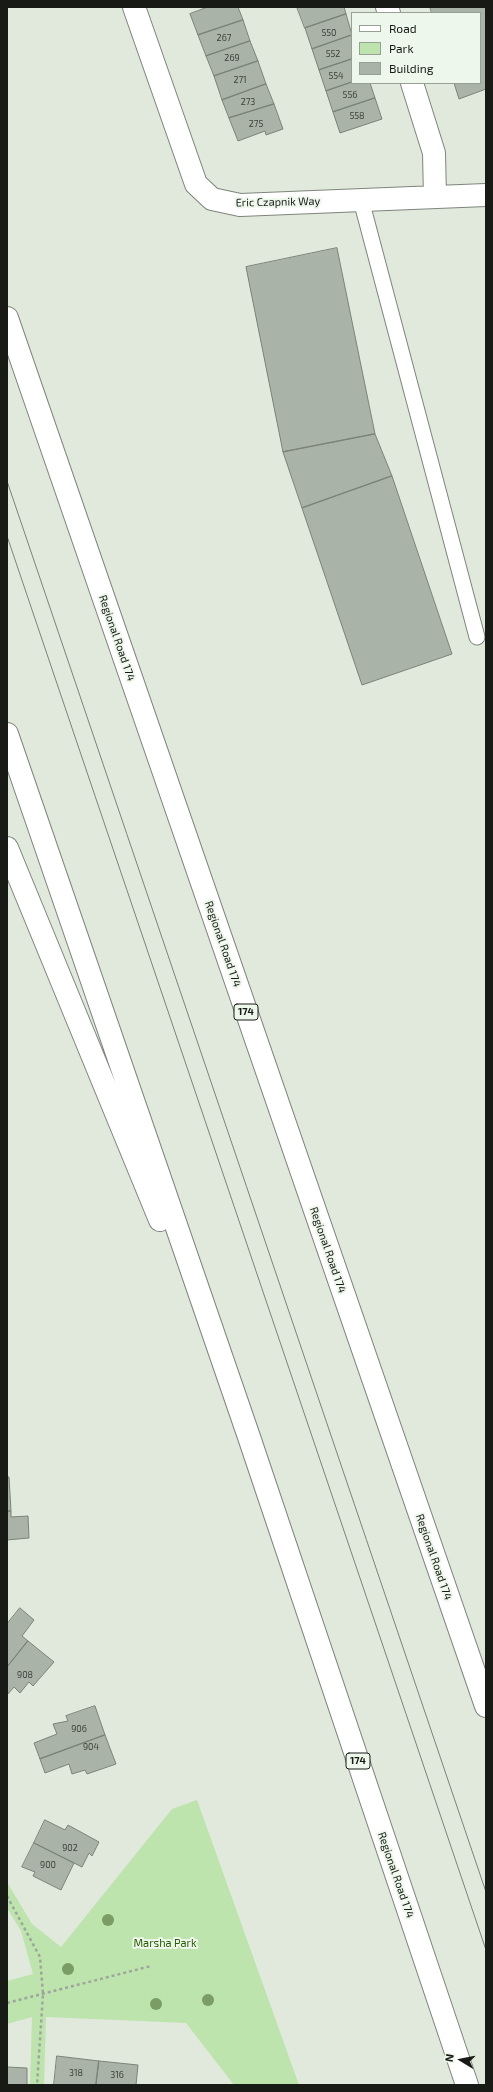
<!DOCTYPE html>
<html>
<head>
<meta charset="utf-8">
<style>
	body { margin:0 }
	#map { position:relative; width:493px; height:2092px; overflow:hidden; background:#e1e9dd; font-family:"Exo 2",sans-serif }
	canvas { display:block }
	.frame { position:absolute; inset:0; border:8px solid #171a15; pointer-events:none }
	.legend { position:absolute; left:351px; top:12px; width:130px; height:72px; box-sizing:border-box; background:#eef7eb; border:1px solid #989f95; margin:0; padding:5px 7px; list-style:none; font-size:12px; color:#171a15 }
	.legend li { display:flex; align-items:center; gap:8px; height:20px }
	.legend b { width:20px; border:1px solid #989f95 }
	.north { position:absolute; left:441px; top:2040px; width:40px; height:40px; -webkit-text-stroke:3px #eef7eb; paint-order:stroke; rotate:280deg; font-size:11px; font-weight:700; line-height:16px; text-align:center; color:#171a15 }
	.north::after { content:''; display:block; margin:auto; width:14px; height:18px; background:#171a15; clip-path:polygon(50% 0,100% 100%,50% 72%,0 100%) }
</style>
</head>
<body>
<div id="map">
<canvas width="493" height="2092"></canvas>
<div class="frame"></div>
<ul class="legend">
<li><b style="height:5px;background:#fff"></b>Road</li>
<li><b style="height:11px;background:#bce4ac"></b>Park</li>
<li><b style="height:11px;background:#aab3a7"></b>Building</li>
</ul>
<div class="north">N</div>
</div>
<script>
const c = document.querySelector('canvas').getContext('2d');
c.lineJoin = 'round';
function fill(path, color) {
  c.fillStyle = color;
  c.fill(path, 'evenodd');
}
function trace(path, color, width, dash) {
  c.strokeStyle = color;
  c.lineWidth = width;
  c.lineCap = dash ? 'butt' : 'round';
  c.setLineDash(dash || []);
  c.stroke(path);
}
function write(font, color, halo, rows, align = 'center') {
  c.font = font + ' "Exo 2",sans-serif';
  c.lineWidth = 4;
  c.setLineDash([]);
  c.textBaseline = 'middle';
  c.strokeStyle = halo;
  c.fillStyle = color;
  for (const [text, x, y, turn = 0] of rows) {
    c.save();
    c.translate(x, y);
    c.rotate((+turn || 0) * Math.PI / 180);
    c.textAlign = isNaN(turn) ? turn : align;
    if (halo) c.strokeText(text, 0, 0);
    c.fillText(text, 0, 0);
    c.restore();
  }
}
fill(new Path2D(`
	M197,1800L299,2085H234L186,2023L46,2017L44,2085H30L32,2017L7,2024V1981L33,1974L21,1931L7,1908V1882L32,1924L61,1947L172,1809Z`), '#bce4ac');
const building = new Path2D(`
	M208,7H238L243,20L198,35L190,14Z
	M297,7H344L346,14L305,28Z
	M430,7H486V89L459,99L454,83H480V13H432Z
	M346,14L352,35L312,49L305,28Z
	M243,20L250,41L206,56L198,35Z
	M352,35V59L319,70L312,49Z
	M250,41L258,61L214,76L206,56Z
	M352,59V82L326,91L319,70Z
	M258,61L266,84L222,100L214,76Z
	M352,82L370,83L375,98L333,112L326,91Z
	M266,84L274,104L229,118L222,100Z
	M375,98L382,119L340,133L333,112Z
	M274,104L283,129L266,135L265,131L238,141L229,118Z
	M337,248L375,434L283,452L246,267Z
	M375,434L392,476L302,508L283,452Z
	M392,476L452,654L362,685L302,508Z
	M7,1477H9L11,1511H7Z
	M7,1511H11V1517L28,1516L29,1538L7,1540Z
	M20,1608L34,1620L22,1636L28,1641L7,1667V1624Z
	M28,1641L54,1662L33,1686L29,1682L20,1693L14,1687L7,1695V1667Z
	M95,1706L105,1735L40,1759L34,1743L57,1734L53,1724L68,1721L66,1716Z
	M105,1735L116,1764L87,1774L85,1770L72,1774L69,1764L45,1773L40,1759Z
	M45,1820L65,1830L68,1825L99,1842L92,1856L89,1853L82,1867L34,1843Z
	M34,1843L74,1863L61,1890L33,1876L35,1872L22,1867Z
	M57,2056L99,2061L96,2085H54Z
	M99,2061L138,2065L136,2085H96Z
	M7,2067L27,2068V2085H7Z`);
fill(building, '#aab3a7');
trace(building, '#7b8378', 1);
const lane = new Path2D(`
	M361,200L477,637`);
const street = new Path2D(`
	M134,7L196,184L212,199L240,205L486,195
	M387,7L389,13
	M412,83L434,153L435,197`);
const highway = new Path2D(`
	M7,318L486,1706
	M7,734L249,1437L467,2085
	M7,848L160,1220`);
trace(lane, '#7e857b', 17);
trace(street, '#7e857b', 24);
trace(highway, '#7e857b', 24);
trace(new Path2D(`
	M7,1896L40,1957L43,1994L37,2085
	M7,2003L151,1966`), '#9fa59c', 2.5, [3, 3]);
trace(lane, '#fff', 15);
trace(street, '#fff', 22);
trace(highway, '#fff', 22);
trace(new Path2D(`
	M7,481L486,1892
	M7,536L486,1950`), '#7c8179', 1);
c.fillStyle = '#7b9c64';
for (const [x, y] of [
	[108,1920],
	[68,1969],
	[208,2000],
	[156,2004]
]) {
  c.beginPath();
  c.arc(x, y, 6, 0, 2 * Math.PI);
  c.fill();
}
write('9px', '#3c403a', null, [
	["550",329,33],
	["267",224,38],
	["552",333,54],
	["269",232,58],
	["554",336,76],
	["271",240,80],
	["556",350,95],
	["273",248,102],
	["558",357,116],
	["275",256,124],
	["908",25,1675],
	["906",79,1729],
	["904",91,1747],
	["902",70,1848],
	["900",48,1865],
	["318",76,2073],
	["316",117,2075]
]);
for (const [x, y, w] of [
	[246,1012,24],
	[358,1761,24]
]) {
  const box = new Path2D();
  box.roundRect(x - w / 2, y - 8, w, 16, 3);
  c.fillStyle = '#eef7eb';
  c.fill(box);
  trace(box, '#171a15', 1);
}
write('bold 10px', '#171a15', null, [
	["174",246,1012],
	["174",358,1761]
]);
write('11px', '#171a15', '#eef7eb', [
	["Eric Czapnik Way",278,202,-1],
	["Regional Road 174",117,638,71],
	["Regional Road 174",223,944,71],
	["Regional Road 174",328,1250,71],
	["Regional Road 174",434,1557,71],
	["Regional Road 174",396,1875,71]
]);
write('11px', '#275d01', '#eef7eb', [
	["Marsha Park",165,1943]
]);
</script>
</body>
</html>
